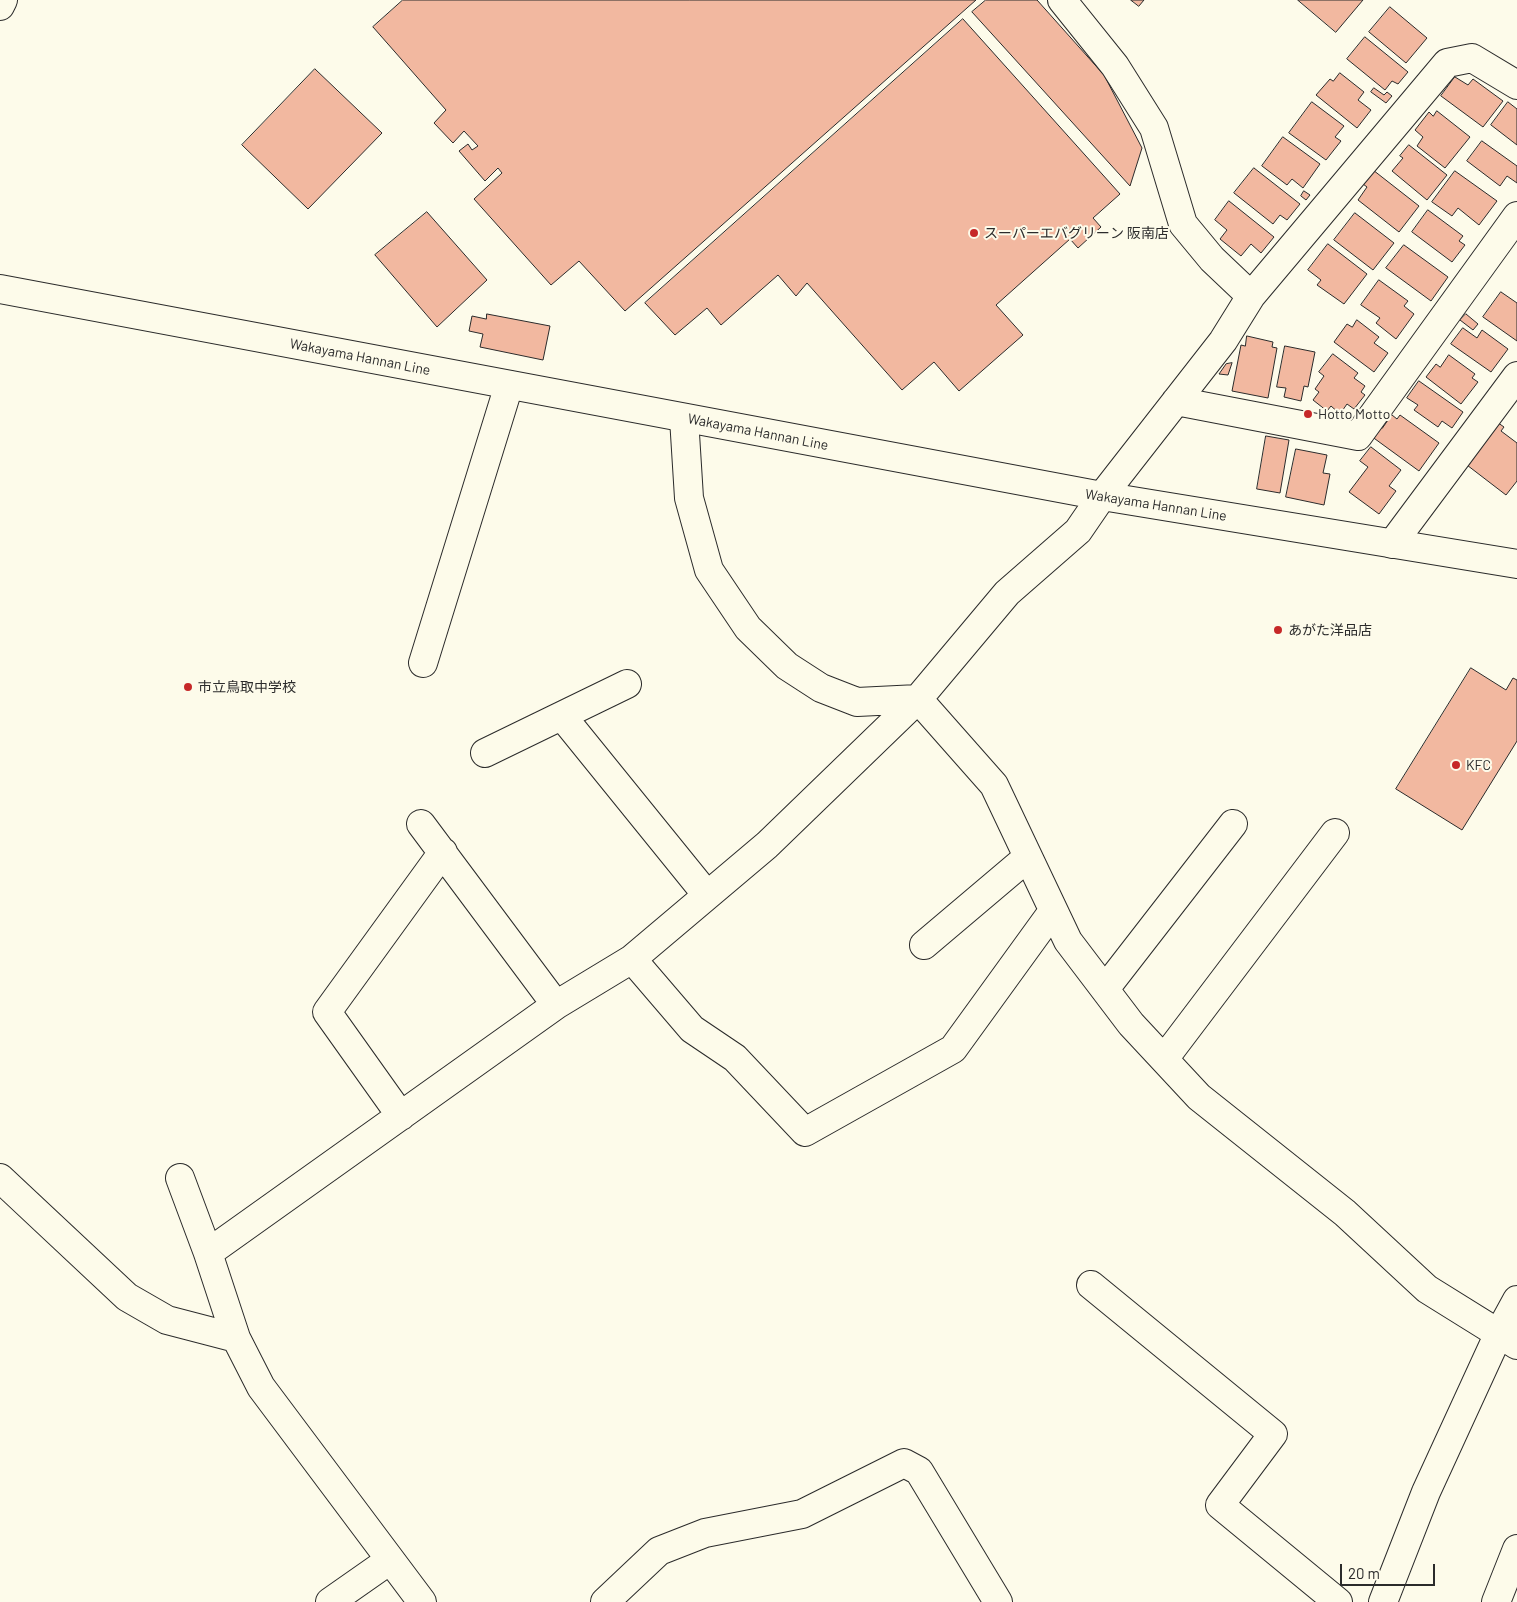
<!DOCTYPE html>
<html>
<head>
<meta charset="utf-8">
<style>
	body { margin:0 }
	#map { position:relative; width:1517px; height:1602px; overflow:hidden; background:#fdfbea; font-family:Barlow,sans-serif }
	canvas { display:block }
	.scale { position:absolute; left:1340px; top:1564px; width:95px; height:22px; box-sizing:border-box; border:2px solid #2b2b2b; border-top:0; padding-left:6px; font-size:15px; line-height:18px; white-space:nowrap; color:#2b2b2b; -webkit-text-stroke:4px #fdfbea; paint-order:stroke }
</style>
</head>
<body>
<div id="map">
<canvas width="1517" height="1602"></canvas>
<div class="scale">20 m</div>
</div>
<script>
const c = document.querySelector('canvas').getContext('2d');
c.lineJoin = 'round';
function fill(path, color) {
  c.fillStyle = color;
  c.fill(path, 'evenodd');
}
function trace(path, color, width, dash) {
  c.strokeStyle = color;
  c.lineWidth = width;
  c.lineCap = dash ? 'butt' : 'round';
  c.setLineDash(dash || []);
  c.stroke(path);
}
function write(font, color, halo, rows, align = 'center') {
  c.font = font + ' Barlow,"Noto Sans JP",sans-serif';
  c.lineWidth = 4;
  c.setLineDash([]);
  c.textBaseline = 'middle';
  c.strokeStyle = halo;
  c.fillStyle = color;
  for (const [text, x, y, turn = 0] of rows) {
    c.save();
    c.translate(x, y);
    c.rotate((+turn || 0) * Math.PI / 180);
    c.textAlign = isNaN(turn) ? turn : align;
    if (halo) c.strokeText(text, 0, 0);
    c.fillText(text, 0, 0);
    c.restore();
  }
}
const building = new Path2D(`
	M403,0H976L625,311L579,261L551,285L474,199L502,173L498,168L485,181L459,151L468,144L472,150L478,146L464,131L453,143L434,123L446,110L373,27Z
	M986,0H1037L1104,75L1142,148L1130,186L972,12Z
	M1131,0H1144L1139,6Z
	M1298,0H1363L1336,32Z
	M1390,7L1427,38L1406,63L1369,32Z
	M963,19L1120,194L1093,218L1101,227L1078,248L1070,239L996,305L1023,335L959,391L934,362L902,390L807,283L796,296L778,275L721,325L707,308L675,335L645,303Z
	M1365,37L1408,72L1398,84L1392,81L1385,90L1347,59Z
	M315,69L382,133L308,209L242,145Z
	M1340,73L1364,92L1358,100L1371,110L1357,128L1316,95L1330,79L1333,81Z
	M1455,77L1468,85L1473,79L1503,101L1483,127L1441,96Z
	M1374,88L1384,95L1387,92L1392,96L1386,103L1371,92Z
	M1312,102L1344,126L1335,137L1341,141L1326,160L1289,133Z
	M1508,102L1517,109V145L1491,125Z
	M1437,111L1470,137L1445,168L1417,146L1423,137L1415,130L1429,112L1433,116Z
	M1283,137L1320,164L1303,188L1292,179L1287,185L1262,166Z
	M1482,141L1517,166V183L1507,176L1500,186L1467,161Z
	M1409,145L1447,175L1427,200L1392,171L1403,158L1400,156Z
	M1254,168L1300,204L1287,220L1280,215L1273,224L1234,193Z
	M1373,170L1419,206L1399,232L1358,200L1367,187L1363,184Z
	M1455,171L1497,201L1479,225L1458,208L1452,216L1432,202Z
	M1304,191L1310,195L1306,200L1301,196Z
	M1229,201L1274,237L1261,253L1251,244L1241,256L1220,239L1227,230L1215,220Z
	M1428,210L1463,236L1459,241L1465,245L1452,262L1412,232Z
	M427,212L487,280L437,327L375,255Z
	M1355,213L1394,243L1373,270L1334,240Z
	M1328,244L1367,274L1344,304L1317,285L1321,280L1308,270Z
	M1404,245L1448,277L1431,301L1386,268Z
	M1379,280L1408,301L1404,306L1414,314L1396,339L1376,323L1380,318L1361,305Z
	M1501,292L1517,303V341L1483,317Z
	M487,314L550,326L543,360L480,347L483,334L469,331L472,316L486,319Z
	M1466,314L1478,324L1473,330L1460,320Z
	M1357,320L1379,337L1374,343L1388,353L1374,372L1334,342L1347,324L1352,327Z
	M1463,328L1477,338L1482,330L1508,349L1491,372L1451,344Z
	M1247,336L1273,342L1272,347L1277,348L1268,398L1232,391L1241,345L1245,346Z
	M1285,346L1315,352L1308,387L1304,386L1301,401L1284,397L1286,388L1277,387Z
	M1333,354L1358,373L1354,378L1365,386L1361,392L1365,395L1354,409L1347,404L1340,414L1331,406L1327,411L1313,400L1319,392L1315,389L1324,376L1319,372Z
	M1449,355L1475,374L1472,378L1478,382L1461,404L1426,377L1436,364L1440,367Z
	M1232,363L1228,375L1219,374L1226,364Z
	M1419,381L1463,412L1452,428L1442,421L1438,427L1414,410L1418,405L1407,398Z
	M1392,415L1397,419L1400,415L1439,443L1419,471L1371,436L1378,426L1382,428Z
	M1494,420L1504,427L1501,431L1517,443V481L1506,495L1463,462Z
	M1266,436L1289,440L1280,493L1257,489Z
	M1371,447L1401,470L1389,486L1396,491L1379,514L1349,492L1368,467L1360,461Z
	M1296,449L1327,455L1323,473L1330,474L1324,505L1286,497Z
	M1471,668L1506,690L1513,678L1517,680V741L1462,830L1396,789Z`);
fill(building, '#f2b8a0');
trace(building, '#2b2b2b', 1);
const minor = new Path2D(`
	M0,6L3,0
	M1251,296L1447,63L1472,58L1517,85
	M1176,401L1358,436L1517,216
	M684,418L689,498L709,570L748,628L787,666L821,688L857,702L918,699
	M1392,544L1517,376
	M423,663L509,385
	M918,699L994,785L1068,941L1131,1024L1199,1097L1345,1213L1427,1289L1517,1345
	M562,716L707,895
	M485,753L627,684
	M421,824L556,1005
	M924,945L1028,857
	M632,959L692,1029L735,1058L805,1132L953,1049L1053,911
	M1105,989L1233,824
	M1164,1059L1335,833
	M401,1116L327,1012L443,852
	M0,1178L127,1297L167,1320L236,1338
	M180,1178L208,1253L236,1338L261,1387L422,1602
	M208,1253L556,1005L632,959L767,845L918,699L1007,593L1078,531L1102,496L1223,341L1251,296L1212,259L1183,224L1154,128L1115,66L1062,0
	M1091,1285L1273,1434L1220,1505L1338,1602
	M330,1602L390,1560
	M605,1602L659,1551L705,1533L802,1514L904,1463L919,1471L998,1602
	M1383,1602L1426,1492L1499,1333L1517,1300
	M1496,1602L1517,1549`);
const major = new Path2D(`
	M0,289L1102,496L1517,564`);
trace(minor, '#2b2b2b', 30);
trace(major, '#2b2b2b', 30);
trace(minor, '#fdfbea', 28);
trace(major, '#fdfbea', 28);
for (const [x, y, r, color] of [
	[974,233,5,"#c62828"],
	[1308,414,5,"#c62828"],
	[1278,630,5,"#c62828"],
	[188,687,5,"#c62828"],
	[1456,765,5,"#c62828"]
]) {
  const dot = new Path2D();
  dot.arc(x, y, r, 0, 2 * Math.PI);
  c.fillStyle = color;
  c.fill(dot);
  trace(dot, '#fdfbea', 2);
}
write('14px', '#2b2b2b', '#fdfbea', [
	["スーパーエバグリーン 阪南店",984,233],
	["Hotto Motto",1318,414],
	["あがた洋品店",1288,630],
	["市立鳥取中学校",198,687],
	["KFC",1466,765]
], 'left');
write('14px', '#2b2b2b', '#fdfbea', [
	["Wakayama Hannan Line",360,357,11],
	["Wakayama Hannan Line",758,432,11],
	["Wakayama Hannan Line",1156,505,9]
]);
</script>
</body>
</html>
